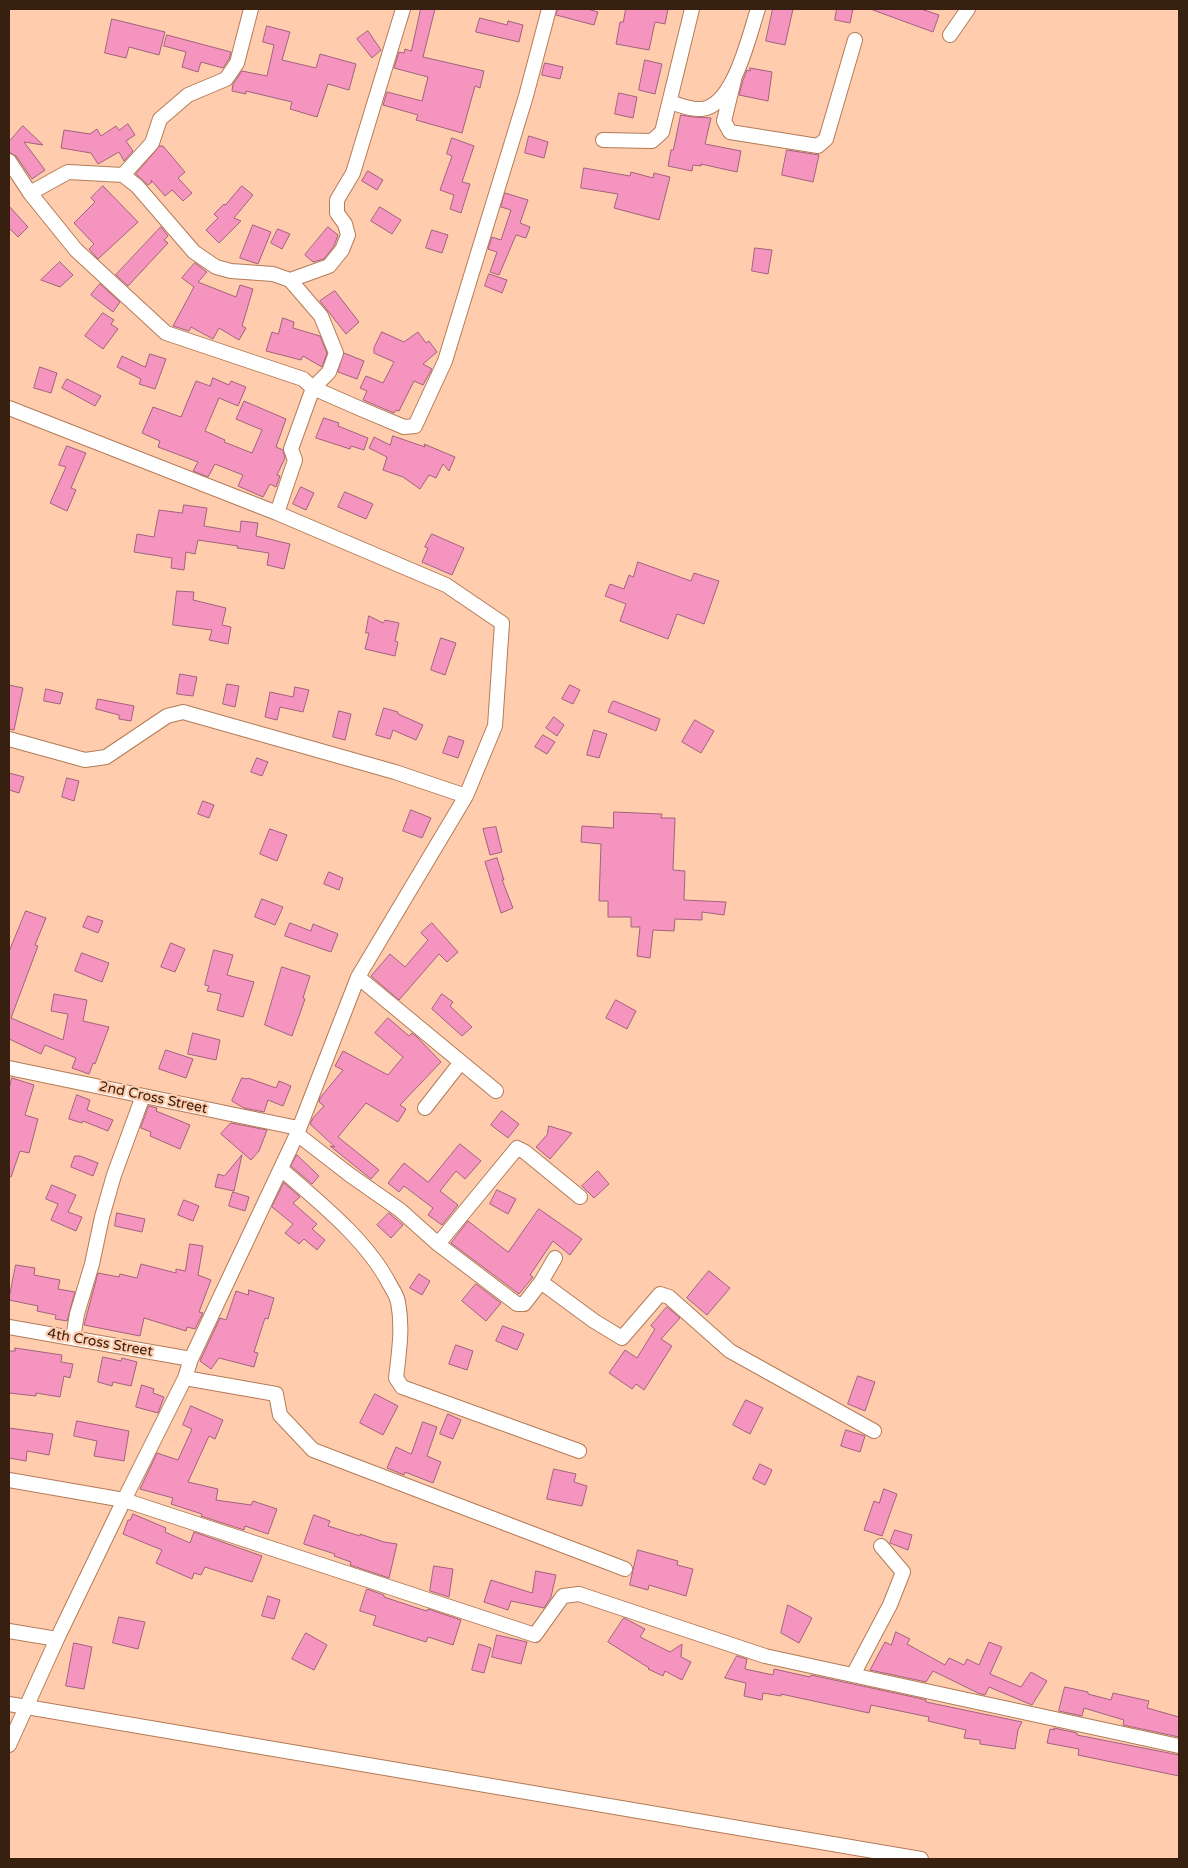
<!DOCTYPE html>
<html>
<head>
<meta charset="utf-8">
<style>
	body { margin:0 }
	#map { position:relative; width:1188px; height:1868px; overflow:hidden; background:#ffcdae; font-family:"Varela Round",sans-serif }
	canvas { display:block }
	.frame { position:absolute; inset:0; border:10px solid #382011; pointer-events:none }
</style>
</head>
<body>
<div id="map">
<canvas width="1188" height="1868"></canvas>
<div class="frame"></div>
</div>
<script>
const c = document.querySelector('canvas').getContext('2d');
c.lineJoin = 'round';
function fill(path, color) {
  c.fillStyle = color;
  c.fill(path, 'evenodd');
}
function trace(path, color, width, dash) {
  c.strokeStyle = color;
  c.lineWidth = width;
  c.lineCap = dash ? 'butt' : 'round';
  c.setLineDash(dash || []);
  c.stroke(path);
}
function write(font, color, halo, rows, align = 'center') {
  c.font = font + ' "Varela Round",sans-serif';
  c.lineWidth = 4.5;
  c.setLineDash([]);
  c.textBaseline = 'middle';
  c.strokeStyle = halo;
  c.fillStyle = color;
  for (const [text, x, y, turn = 0] of rows) {
    c.save();
    c.translate(x, y);
    c.rotate((+turn || 0) * Math.PI / 180);
    c.textAlign = isNaN(turn) ? turn : align;
    if (halo) c.strokeText(text, 0, 0);
    c.fillText(text, 0, 0);
    c.restore();
  }
}
const building = new Path2D(`
	M421,9H435L423,57L484,71L480,88L475,86L462,133L416,120L418,115L383,105L387,92L422,101L428,77L394,68L399,52L404,53L405,49L411,51Z
	M558,9H587L598,12L594,25L556,15Z
	M626,9H668L665,24L655,22L649,50L616,44L620,22H623Z
	M773,9H793L785,45L766,41Z
	M837,9H853L850,23L835,20Z
	M873,9H921L939,15L933,32L873,10Z
	M480,18L507,25L508,21L523,25L519,42L476,32Z
	M112,19L165,32L159,55L129,47L126,58L105,53Z
	M267,26L290,32L282,60L316,68L320,54L356,64L349,90L328,84L317,117L290,109L292,102L246,91V94L232,91L233,84L242,71L267,76L274,45L263,42Z
	M368,31L381,50L372,58L357,39Z
	M167,35L231,52L229,59L223,68L201,62L198,72L182,67L186,52L164,46Z
	M645,60L662,64L655,94L639,90Z
	M545,63L563,67L560,79L542,75Z
	M750,68L772,72L768,101L739,95L743,80L747,70L750,71Z
	M619,93L637,97L633,118L615,114Z
	M681,115L693,117L711,118L705,144L741,151L737,172L701,164V166L693,165L692,171L668,166L671,150H673Z
	M128,124L135,135L126,141L133,151L124,161L119,152L98,164L91,153L61,148L64,130L90,134L97,129L101,136L116,126L119,130Z
	M23,126L43,145L24,142L45,170L32,179L16,156L9,152V142Z
	M529,136L548,142L544,158L525,153Z
	M452,138L474,146L462,182L470,184L461,213L450,209L454,195L440,190L452,156L447,154Z
	M160,146H163L185,172L178,178L192,193L183,201L172,190L165,196L151,180L152,182L148,185L136,174Z
	M787,150L819,155L813,182L782,175Z
	M584,168L630,176L631,172L653,178L654,173L670,177L659,220L614,208L618,194L581,188Z
	M368,171L383,180L377,190L362,181Z
	M103,186L138,222L98,259L89,249L94,244L74,223L95,202L91,198Z
	M242,186L253,195L234,218L241,221L219,243L206,230L218,218L214,214L224,204L225,205Z
	M505,193L528,200L520,223L530,227L526,238L516,235L499,275L490,272L497,252L488,249L492,237L501,240L511,210L501,207Z
	M9,206L28,227L18,237L9,228Z
	M380,207L401,220L392,234L371,221Z
	M253,225L271,232L258,264L240,258Z
	M161,227L168,236L164,240L168,243L128,286L116,275Z
	M328,227L338,235L334,246L324,259L313,262L305,255Z
	M278,229L290,234L282,249L271,243Z
	M432,230L448,235L442,253L426,248Z
	M755,248L772,250L768,274L752,271Z
	M60,262L73,275L60,287L41,280Z
	M195,263L207,272L198,282L236,297L240,285L253,289L242,326L246,328L239,340L219,328L213,339L191,327L189,331L173,326L194,287L182,278Z
	M489,274L507,280L502,293L485,286Z
	M100,284L120,302L113,312L91,295Z
	M335,291L359,322L346,334L320,301Z
	M103,313L114,320L111,324L118,329L103,349L85,336Z
	M283,318L294,322L293,328L320,336L327,353L322,367L303,356L301,360L266,351L272,332L278,334Z
	M382,332L404,342L418,332L426,343L429,341L437,352L423,364L432,369L423,385L414,381L399,411L396,410L394,413L363,400L367,391L360,388L366,376L383,383L394,362L374,353V348Z
	M344,353L364,361L357,379L338,372Z
	M150,354L166,359L155,389L139,384L141,379L117,367L122,356L145,367Z
	M40,367L57,373L51,393L34,388Z
	M213,378L229,385L231,381L246,387L238,406L219,398L205,431L225,440L224,442L252,453L262,430L236,419L244,401L286,419L276,447L283,450L285,458L277,475L280,476L276,487L270,484L263,497L238,486L243,475L215,464L208,477L193,471L198,462L158,447L160,441L142,433L153,407L181,417L196,381L210,386Z
	M67,379L101,396L95,406L62,388Z
	M324,418L339,423L338,426L368,438L364,450L351,446L350,449L316,438Z
	M393,436L425,447L424,444L455,457L449,471L443,464L436,478L429,475L420,489L403,477L383,470L387,457L369,448L374,437L390,445Z
	M67,446L86,453L71,488L76,490L67,511L50,503L66,467L59,465Z
	M301,487L314,493L306,510L293,504Z
	M345,492L373,504L366,519L338,507Z
	M184,505L207,508L204,526L240,532L241,521L258,523L256,536L290,544L284,569L267,565L269,553L237,548L238,546L198,540L195,554L186,552L184,570L171,568L172,558L134,552L137,534L154,537L159,510L182,513Z
	M432,534L464,548L452,575L422,562L428,548L425,547Z
	M638,562L691,581L694,573L719,581L704,624L677,614L668,639L620,621L626,604L605,596L610,584L624,589L629,575L633,577Z
	M177,591L194,592L193,600L226,608L222,625L231,627L228,644L209,640L212,630L173,625Z
	M369,616L383,623L385,620L399,623L395,641L398,642L395,656L365,649L369,633H366Z
	M441,638L456,643L445,675L431,670Z
	M180,674L197,677L193,696L177,694Z
	M227,684L239,686L235,707L223,704Z
	M9,685L23,688L14,730L9,729Z
	M570,685L580,690L573,704L562,699Z
	M295,687L309,690L303,712L280,707L277,720L265,717L270,692L293,697Z
	M46,689L63,693L60,704L44,701Z
	M98,699L134,706L131,721L119,719V715L96,709Z
	M614,701L660,719L656,731L608,712L612,702Z
	M384,708L398,712V714L423,725L416,740L393,730L390,739L376,735Z
	M339,711L351,714L345,740L333,737Z
	M554,717L564,725L557,736L546,728Z
	M695,720L714,731L701,753L682,742Z
	M594,730L607,734L599,758L587,755Z
	M543,735L555,742L547,754L535,747Z
	M449,736L464,741L458,758L443,753Z
	M257,758L268,762L262,776L251,772Z
	M9,773L24,777L19,793L9,790Z
	M67,778L79,781L74,801L62,797Z
	M203,801L214,805L209,818L198,814Z
	M411,810L431,818L422,838L403,831Z
	M614,812L662,814L661,818H675L673,870L685,871L684,900L726,902L724,915L702,912V920L675,919L674,931L653,930L650,958L637,956L640,927H631V917H608V901H599L601,844L581,842L582,826L613,828Z
	M496,827L502,852L490,855L483,829Z
	M270,829L287,835L277,861L260,854Z
	M497,858L504,880H502L513,908L501,913L485,862Z
	M329,872L343,878L339,890L324,884Z
	M262,899L283,907L275,925L255,917Z
	M26,911L46,918L35,945L38,946L11,1018L63,1040L68,1014L51,1011L54,994L87,1000L83,1021L109,1027L95,1064L93,1063L89,1074L72,1068L76,1058L45,1045L41,1054L9,1039V952Z
	M88,916L103,921L98,933L83,927Z
	M290,923L311,931L313,924L338,934L331,952L285,936Z
	M432,923L458,952L447,962L439,954L399,1000L371,976L390,954L405,967L428,940L421,933Z
	M171,943L185,949L175,972L161,967Z
	M214,950L233,955L227,975L254,982L243,1017L217,1010L221,994L207,991L209,986L205,985Z
	M82,953L109,963L102,982L75,971Z
	M282,967L310,976L303,998L305,999L292,1036L265,1025Z
	M442,994L453,1002L450,1006L472,1027L462,1036L432,1009Z
	M616,1000L636,1011L627,1029L606,1018Z
	M388,1018L409,1036L412,1033L417,1037L441,1062L400,1105L406,1109L398,1122L366,1103L338,1137L379,1170L371,1179L330,1146L335,1147L310,1124L313,1118L324,1106L319,1102L320,1098L343,1070L335,1066L343,1051L388,1075L403,1057L375,1033Z
	M193,1033L220,1040L216,1060L188,1054Z
	M166,1050L193,1059L186,1078L159,1069Z
	M12,1078L34,1085L25,1115L38,1119L29,1153L20,1151L11,1177L9,1176V1089Z
	M242,1078L247,1079L248,1078L276,1088L279,1081L291,1086L283,1106L268,1100L264,1112L244,1108L232,1101Z
	M77,1095L90,1100L87,1110L113,1120L108,1131L83,1121L82,1123L69,1119Z
	M149,1106L157,1108L156,1111L190,1125L180,1149L150,1136L151,1132L141,1128Z
	M502,1111L519,1124L508,1138L491,1125Z
	M231,1123L267,1130L259,1151L251,1160L221,1134Z
	M549,1126L572,1133L550,1159L536,1147L547,1135Z
	M460,1144L481,1161L465,1179L456,1171L440,1191L458,1205L442,1225L428,1215L433,1208L404,1186L399,1192L388,1183L404,1163L428,1182Z
	M242,1155L234,1191L215,1187L218,1174L224,1176Z
	M297,1155L319,1176L312,1184L291,1166Z
	M75,1156H80L98,1163L93,1176L71,1167Z
	M598,1171L609,1184L594,1198L582,1186Z
	M284,1183L300,1197L293,1203L317,1224L312,1229L325,1240L317,1250L304,1239L299,1244L285,1233L293,1224L272,1207Z
	M52,1185L76,1195L68,1212L82,1217L76,1231L51,1220L58,1204L46,1199Z
	M497,1190L516,1199L508,1214L490,1204Z
	M233,1192L249,1197L245,1211L229,1206Z
	M184,1200L199,1206L193,1221L178,1215Z
	M539,1209L582,1239L570,1255L553,1241L530,1275L533,1277L519,1294L451,1243L468,1221L508,1252Z
	M117,1213L145,1219L142,1232L115,1226Z
	M389,1213L403,1225L391,1238L377,1225Z
	M190,1244L203,1246L198,1275L211,1280L199,1312L203,1313L195,1329L187,1327L186,1331L144,1318L140,1336L84,1325L98,1273L119,1277L120,1274L137,1278L141,1264L176,1273V1269L185,1271Z
	M16,1265L35,1268L34,1275L60,1280L58,1289L75,1292L67,1321L55,1319L56,1315L37,1311L38,1306L9,1300Z
	M709,1271L730,1288L707,1315L687,1298Z
	M419,1274L430,1281L422,1295L410,1288Z
	M476,1284L501,1303L486,1321L462,1301Z
	M249,1290L274,1298L268,1319L265,1318L254,1352L258,1353L254,1367L219,1358L211,1369L200,1361L220,1318L226,1320L236,1291L248,1295Z
	M667,1307L680,1318L661,1339L672,1346L644,1390L636,1384L632,1389L609,1373L625,1350L637,1358L655,1329L651,1326Z
	M503,1326L524,1334L517,1350L496,1341Z
	M456,1345L473,1351L467,1370L449,1364Z
	M15,1348L62,1355L61,1362L73,1364L70,1378L64,1376L60,1397L36,1393V1396L9,1393V1351H15Z
	M103,1357L121,1361L122,1358L137,1362L131,1386L113,1382L112,1386L98,1382Z
	M858,1376L875,1382L865,1411L848,1404Z
	M142,1385L154,1389L153,1393L164,1397L158,1413L136,1407Z
	M375,1394L398,1406L383,1435L360,1423Z
	M746,1400L763,1408L750,1434L733,1425Z
	M191,1406L223,1420L215,1439L209,1436L188,1482L218,1489L216,1500L251,1505L253,1501L277,1509L268,1534L245,1526L244,1530L201,1516L202,1514L171,1504L173,1498L140,1489L157,1453L178,1460L192,1429L183,1425Z
	M448,1414L461,1420L453,1439L440,1434Z
	M77,1421L129,1431L124,1461L94,1456L97,1441L74,1436Z
	M423,1422L437,1427L427,1456L441,1462L433,1483L405,1472L404,1475L387,1468L396,1447L411,1454Z
	M9,1428L53,1434L49,1455L27,1451L26,1461L9,1458Z
	M846,1430L865,1436L860,1452L841,1446Z
	M760,1464L772,1470L765,1485L753,1479Z
	M554,1469L576,1474L574,1482L587,1486L582,1506L547,1499Z
	M884,1489L897,1494L882,1536L864,1530L874,1501L879,1503Z
	M133,1514L166,1528L165,1532L190,1543L194,1532L262,1556L252,1582L205,1567L201,1575L194,1573L192,1579L156,1563L162,1550L123,1534L128,1520H130Z
	M314,1515L330,1521L328,1526L360,1536V1534L384,1542L397,1544L389,1578L350,1565L351,1562L334,1556L335,1554L304,1544Z
	M895,1530L912,1535L908,1550L890,1543Z
	M638,1550L678,1561L677,1565L693,1569L686,1596L649,1585L648,1590L630,1585Z
	M434,1566L453,1569L449,1597L430,1591Z
	M536,1571L556,1575L551,1597L544,1608L511,1601L508,1610L484,1602L491,1580L532,1593Z
	M367,1589L384,1595V1597L420,1609L427,1611L428,1609L461,1620L453,1645L428,1637L426,1642L373,1625L376,1616L360,1611Z
	M268,1596L280,1600L274,1619L262,1616Z
	M788,1605L812,1618L799,1643L781,1633Z
	M119,1617L145,1622L138,1649L113,1643Z
	M624,1618L645,1629L640,1637L670,1652L682,1644L681,1657L691,1662L682,1680L665,1671L663,1676L648,1669L649,1668L608,1642Z
	M896,1632L910,1639L907,1644L945,1665L949,1658L964,1665L967,1659L979,1665L989,1642L1002,1647L990,1674L1021,1687L1031,1672L1047,1681L1032,1705L989,1687L985,1695L978,1693L933,1671L926,1682L870,1670L885,1642L891,1645Z
	M306,1633L327,1645L314,1670L292,1659Z
	M497,1635L527,1642L521,1664L492,1657Z
	M74,1643L92,1647L84,1689L66,1686Z
	M479,1644L491,1648L484,1673L472,1670Z
	M737,1656L747,1659L745,1669L773,1675L774,1669L810,1677L811,1675L918,1698L926,1700V1702L1022,1722L1018,1730L1015,1749L980,1744V1740L964,1738L966,1730L928,1721L929,1717L871,1705L869,1713L781,1694V1696L763,1693L762,1700L744,1696L746,1683L725,1678Z
	M1065,1687L1088,1692V1694L1111,1700L1113,1693L1149,1701L1147,1708L1179,1717V1737L1123,1725L1124,1720L1084,1708L1082,1716L1059,1711Z
	M1054,1728L1077,1733V1735L1179,1755V1776L1078,1755L1079,1749L1047,1743L1050,1729L1054,1730Z`);
fill(building, '#f594be');
trace(building, '#a1627d', 1);
const minor = new Path2D(`
	M950,35L968,9
	M734,80L724,121L730,132L818,146L826,139L855,40
	M670,102C680,105 691,110 701,109C734,107 749,35 758,9
	M603,140L652,141L662,132L692,9
	M9,161L30,193L76,250L166,333L303,379L313,388L361,409L404,427L415,426L445,361L526,96L549,9
	M123,175L152,143L160,119L188,95L226,79L237,63L251,9
	M30,193L68,172L123,175L137,186L194,252L216,267L231,271L273,274L290,280L321,316L336,353L329,372L313,388L291,449L295,460L277,513
	M290,280L329,266L342,250L348,235L345,224L337,213V200L353,173L403,9
	M9,408L277,513L446,585L502,623L495,726L466,796
	M9,739L85,760L106,757L167,716L183,712L395,772L466,796L358,977L297,1134L191,1359L185,1378L124,1500L9,1480
	M358,977L496,1091
	M9,1068L298,1128
	M425,1108L461,1062
	M297,1134L350,1175L400,1210L438,1244L517,1304H524L541,1282L555,1258
	M281,1169C319,1202 367,1240 390,1285C393,1290 397,1296 398,1302C403,1328 399,1352 396,1378L402,1387L579,1451
	M438,1244L517,1148L525,1152L580,1197
	M541,1282L594,1321L622,1338L660,1294L669,1297L730,1351L874,1431
	M9,1327L191,1359
	M73,1338L77,1314L92,1264L102,1217L114,1175L143,1096
	M185,1378L276,1394L280,1415L313,1450L625,1569
	M9,1631L57,1639
	M853,1675L890,1605L903,1572L881,1546
	M9,1704L921,1859
	M9,1745L57,1639L124,1500L535,1635L563,1596L579,1594L765,1656L1179,1746`);
trace(minor, '#b47b56', 16);
trace(minor, '#fff', 14);
write('14px', '#382011', '#ffcdae', [
	["2nd Cross Street",153,1098,12],
	["4th Cross Street",100,1343,10]
]);
</script>
</body>
</html>
